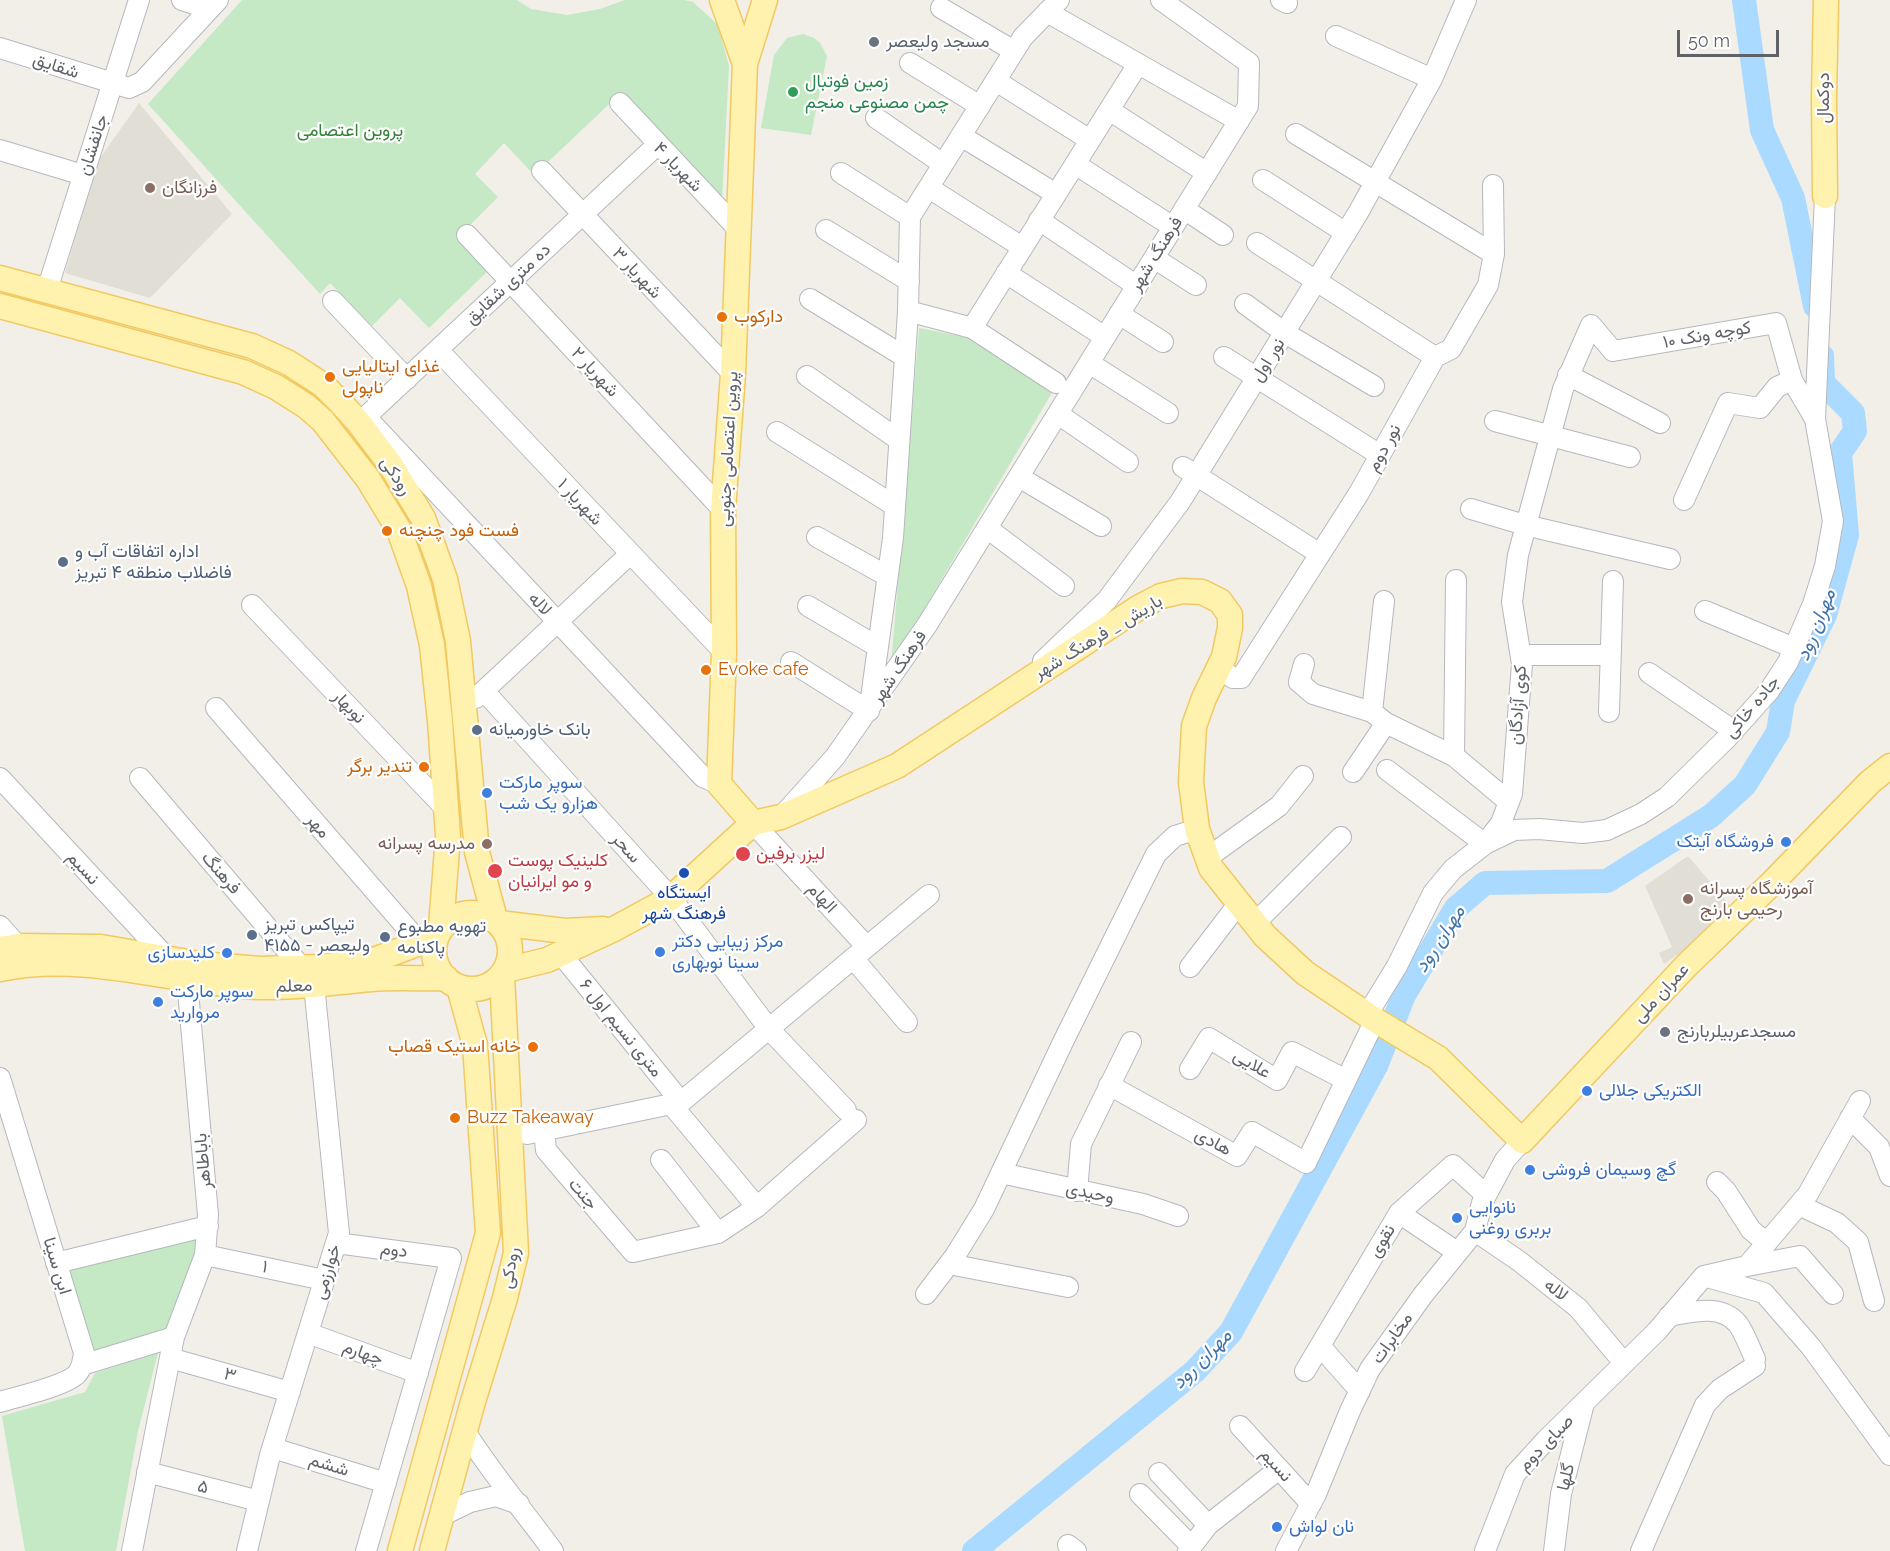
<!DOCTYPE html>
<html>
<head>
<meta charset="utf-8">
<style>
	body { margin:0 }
	#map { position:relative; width:1890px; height:1551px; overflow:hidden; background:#f1efe8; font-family:Raleway,sans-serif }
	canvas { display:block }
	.scale { position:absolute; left:1677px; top:30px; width:102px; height:27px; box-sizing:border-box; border:3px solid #5f6368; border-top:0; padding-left:8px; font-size:18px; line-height:21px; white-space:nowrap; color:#5f6368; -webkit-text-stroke:4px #fff; paint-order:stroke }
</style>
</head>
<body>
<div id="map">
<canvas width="1890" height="1551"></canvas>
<div class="scale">50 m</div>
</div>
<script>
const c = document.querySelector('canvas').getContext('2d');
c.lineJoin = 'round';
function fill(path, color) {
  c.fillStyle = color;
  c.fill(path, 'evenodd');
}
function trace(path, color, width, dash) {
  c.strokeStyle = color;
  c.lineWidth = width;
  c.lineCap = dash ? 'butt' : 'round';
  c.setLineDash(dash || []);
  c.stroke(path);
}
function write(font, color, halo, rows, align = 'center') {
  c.font = font + ' Raleway,Vazirmatn,sans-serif';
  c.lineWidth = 4.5;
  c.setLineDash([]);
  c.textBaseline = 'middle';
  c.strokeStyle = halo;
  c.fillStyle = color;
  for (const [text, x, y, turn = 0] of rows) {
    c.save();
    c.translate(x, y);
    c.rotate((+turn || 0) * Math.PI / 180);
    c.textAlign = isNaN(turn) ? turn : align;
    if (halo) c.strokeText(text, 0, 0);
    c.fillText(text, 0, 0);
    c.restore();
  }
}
fill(new Path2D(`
	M139,103L232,214L150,298L65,273L98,161Z
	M1688,856L1736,912L1684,956L1680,953L1664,964L1659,953L1672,947L1645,886Z`), '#e1ded6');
fill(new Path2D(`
	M242,0H517L531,9L567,15L600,9L625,0H684L693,2L718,25L729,66L722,202L621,93L534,175L504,143L475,174L498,197L458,237L488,271L429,328L400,298L372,326L330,283L320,294L148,104Z
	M803,34L814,38L820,43L827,56L811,135L761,128L774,55L787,38Z
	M919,328L965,337L1053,391L891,665Z
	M197,1235L194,1263L169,1334L94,1356L63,1267Z
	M158,1353L138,1431L116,1551H25L2,1416L85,1392L95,1373Z`), '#c5e8c5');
trace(new Path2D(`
	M1744,0L1762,130L1793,198L1815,306
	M974,1551L1195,1371L1231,1332L1376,1066L1404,995L1456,908L1485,883L1607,881L1711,816L1745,785L1778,732L1783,701L1825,615L1847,535L1840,453L1855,431L1853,413L1823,383L1822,356`), '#aadaff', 24);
const minor = new Path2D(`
	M182,0L210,9
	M1281,0L1287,3
	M941,8L1014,51
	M1047,12L1239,121
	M1336,36L1432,79
	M0,48L129,88L142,82L218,0
	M910,63L980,106
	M996,81L1090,140
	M620,103L738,229
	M1109,110L1207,173
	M876,118L943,164
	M1296,134L1494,254
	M961,136L1056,194
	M0,150L83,175
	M1075,164L1173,227
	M542,171L733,374
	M841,173L910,217
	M1263,180L1346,233
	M929,188L1022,247
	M1184,209L1223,235
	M1039,220L1137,286
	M826,230L909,281
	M467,235L723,510
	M1257,243L1435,357
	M1154,258L1196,285
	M1006,273L1105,337
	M47,290L139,0
	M810,299L905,357
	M333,301L407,379
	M1245,304L1285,333L1374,386
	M908,311L972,328L1138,64
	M1119,314L1163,342
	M972,328L1056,383
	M438,350L724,652
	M1224,357L1380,455
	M1089,363L1168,413
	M1568,375L1660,423
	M807,376L899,440
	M1058,414L1128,462
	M366,417L703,777L719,784
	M1495,421L1630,457
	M359,423L657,145
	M777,432L895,506
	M1183,467L1320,554
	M1019,477L1101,526
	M1684,500L1728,403L1760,408L1777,387L1792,380
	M1471,509L1525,525L1670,559
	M987,528L1064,586
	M817,537L887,576
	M1456,580L1454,756L1509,802
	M252,605L446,809
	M808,606L878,647
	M1705,611L1794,648
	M1521,655H1610
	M1043,661L1107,600L1180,502L1358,213L1432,79L1466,0
	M791,662L869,711
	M1304,664L1299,682L1313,694L1372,712L1386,723L1454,756
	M1219,668L1233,678H1241L1359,493L1435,357L1451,349L1488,285L1494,254L1493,185
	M1649,673L1734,731
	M484,691L671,898L769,1029L846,1110
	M476,698L630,554
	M870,705L893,538L908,311L910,217L1023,37L1059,0
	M216,708L420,943
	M1372,712L1384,601
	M1609,712L1613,581
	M1387,770L1485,844
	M1353,772L1386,723
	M0,778L167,958
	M140,778L302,968
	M783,815L835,757L927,625L1248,106L1249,63L1161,0
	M753,823L867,947
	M1487,843L1514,830L1539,829L1583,833L1607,830L1641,814L1667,797L1728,737L1769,691L1788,662L1813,604L1825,566L1833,521L1815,419L1825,196
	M1207,858L1279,806L1303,776
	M1255,923L1341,837
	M0,926L18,946
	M561,954L681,1102
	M853,958L907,1022
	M1190,967L1239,903
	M1367,1015L1397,966L1433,893L1453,869L1485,844L1501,823L1512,794L1522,664L1512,602L1518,555L1563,389L1591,325L1613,351L1776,323L1792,380L1815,419
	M1190,1069L1209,1038L1277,1080L1292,1052L1346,1080
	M0,1078L84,1353C83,1361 82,1369 76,1375C62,1387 19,1396 0,1402
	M1109,1085L1237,1156L1252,1132L1306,1163L1375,1020
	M671,1104L757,1207
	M1850,1118L1879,1147L1890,1176
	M544,1130L546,1150L633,1252L718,1233L757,1207L856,1120
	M527,1134L681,1102L929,895
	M661,1160L718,1233
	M1001,1173L1143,1204L1178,1216
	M1717,1182L1726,1191L1751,1230L1767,1243
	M1077,1191L1081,1144L1131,1042
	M1799,1205L1837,1223L1858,1242L1874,1301
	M1399,1213L1457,1252
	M1475,1231L1519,1261L1578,1308L1624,1363
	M336,1243L451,1258L366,1551
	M205,1255L324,1280
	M56,1263L208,1226
	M949,1264L1068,1287
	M1747,1266L1800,1256L1833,1294
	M1707,1277L1764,1293L1811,1347L1890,1455
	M926,1294L955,1256L984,1209L1063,1042L1156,854L1175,836L1197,829
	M1669,1316C1691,1312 1721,1303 1738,1324C1745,1334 1750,1348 1755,1359
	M308,1333L418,1373
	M1320,1346L1360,1391
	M170,1358L290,1392
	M82,1365L174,1337L205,1255L208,1215L187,980
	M1305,1371L1399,1213L1453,1165L1486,1195
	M1240,1426L1311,1504
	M465,1431C491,1473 524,1511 553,1551
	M273,1448L386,1483
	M147,1472L259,1501
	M1159,1473L1208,1525
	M1140,1494L1192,1547
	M441,1516L470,1502L496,1496L519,1504
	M1068,1545L1076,1551
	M132,1551L174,1337
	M247,1551L270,1455L339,1233L314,985
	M1188,1551L1208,1525L1279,1469
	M1286,1551L1316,1494L1350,1411L1370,1369L1423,1295L1475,1231L1482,1203L1505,1160L1522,1141
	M1485,1551L1515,1474L1546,1440L1657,1331L1704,1276L1747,1266L1808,1194L1860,1101
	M1554,1551L1561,1494L1584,1403
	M1641,1551L1705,1405L1720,1389L1755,1366`);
const major = new Path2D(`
	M722,0L745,64
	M1825,196L1824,97L1826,0
	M0,278L252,346L289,363L323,385L341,403L359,423L390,464L423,518L445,579L458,641L477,852L495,919
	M0,306L243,372L276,387L306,406L323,421L368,479L399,530L419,586L432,645L440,721L448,836L441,927
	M753,823L719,784L724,652L723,510L733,374L745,64L765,0
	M434 951a38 38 0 1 1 76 0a38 38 0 1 1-76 0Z
	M499,923L565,931L603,929
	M0,949L18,946L101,947L199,964L260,969L320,967L371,961L436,937
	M0,969C88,951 171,983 258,987C297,988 334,982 372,979C397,977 421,979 446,978
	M506,970L547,960L614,929L671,898L753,823L781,817L897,766L1138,608L1161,596L1182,591L1202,592L1220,601L1230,615V628L1224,657L1204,698L1194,726L1191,782L1197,829L1211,868L1265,936L1305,973L1375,1020L1438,1058L1522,1141L1686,966L1771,884L1870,782L1890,766
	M400,1551L488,1233L475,1045L459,987
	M432,1551L472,1405L505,1298L516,1253L502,976`);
trace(minor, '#b5b8bc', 22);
trace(major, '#f2c960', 27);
trace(minor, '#fff', 20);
trace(major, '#fff2af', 24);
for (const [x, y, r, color] of [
	[874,42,6,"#6b7280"],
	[793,92,6,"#2e9e5b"],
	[150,188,6,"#8d6e63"],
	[722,317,6,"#e8710a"],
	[330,377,6,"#e8710a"],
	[387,531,6,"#e8710a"],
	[63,562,6,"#5c6f8a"],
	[706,670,6,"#e8710a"],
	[477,730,6,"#5c6f8a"],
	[424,767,6,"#e8710a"],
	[487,793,6,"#3f7fe0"],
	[1786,842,6,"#3f7fe0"],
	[487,844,6,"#8d6e63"],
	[743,854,8,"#e0444e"],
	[495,871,8,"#e0444e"],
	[684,873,6,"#1a4fb4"],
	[1688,899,6,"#8d6e63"],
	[252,935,6,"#5c6f8a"],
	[385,937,6,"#5c6f8a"],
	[660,952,6,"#3f7fe0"],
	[227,953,6,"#3f7fe0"],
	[158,1002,6,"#3f7fe0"],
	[1665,1032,6,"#6b7280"],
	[533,1047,6,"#e8710a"],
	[1587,1091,6,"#3f7fe0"],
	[455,1118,6,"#e8710a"],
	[1530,1170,6,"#3f7fe0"],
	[1457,1218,6,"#3f7fe0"],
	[1277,1527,6,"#3f7fe0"]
]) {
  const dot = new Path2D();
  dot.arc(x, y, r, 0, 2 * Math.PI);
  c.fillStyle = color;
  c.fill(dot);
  trace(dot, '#fff', 2);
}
write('18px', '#5b616d', '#fff', [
	["مسجد ولیعصر",886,42],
	["مسجدعربیلربارنج",1677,1032]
], 'left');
write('18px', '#5f6368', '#fff', [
	["شقایق",56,66,18],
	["دوکمال",1824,98,-90],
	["جانفشان",93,145,-72],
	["شهریار ۴",678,167,46],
	["فرهنگ شهر",1156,254,-58],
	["شهریار ۳",637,273,47],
	["ده متری شقایق",508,284,-43],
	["کوچه ونک ۱۰",1707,335,-10],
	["نور اول",1268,360,-58],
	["شهریار ۲",595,372,47],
	["نور دوم",1384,448,-61],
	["پروین اعتصامی جنوبی",728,449,-87],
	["رودکى",396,476,57],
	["شهریار ۱",580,502,47],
	["لاله",540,604,47],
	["باریش _ فرهنگ شهر",1098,637,-31],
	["فرهنگ شهر",899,667,-56],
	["کوی آزادگان",1518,705,-86],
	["نوبهار",349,707,46],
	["جاده خاکی",1752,707,-50],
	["مهر",318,826,49],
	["سحر",626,848,48],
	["نسیم",83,868,47],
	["فرهنگ",221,873,49],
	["الهام",822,898,47],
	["معلم",294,986,-2],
	["عمران ملی",1661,993,-47],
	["۶ متری نسیم اول",621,1028,51],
	["علایی",1252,1064,31],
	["هادی",1213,1142,28],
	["باباطاهر",203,1161,-95],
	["وحیدی",1090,1193,12],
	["جنت",583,1194,50],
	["نقوی",1382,1241,-59],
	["دوم",394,1250,8],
	["ابن سینا",57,1266,73],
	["۱",265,1267,12],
	["رودکی",510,1268,-80],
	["خوارزمی",327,1272,-73],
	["لاله",1556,1290,38],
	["مخابرات",1392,1338,-55],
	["چهارم",363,1353,20],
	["۳",230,1375,16],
	["صبای دوم",1546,1443,-46],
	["ششم",329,1465,17],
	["نسیم",1276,1465,48],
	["گلها",1566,1477,-77],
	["۵",203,1487,15]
]);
write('18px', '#27864d', '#fff', [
	["زمین فوتبال",805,82],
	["چمن مصنوعی منجم",805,103]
], 'left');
write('18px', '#348238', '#fff', [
	["پروین اعتصامى",350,131]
]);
write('18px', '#785e54', '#fff', [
	["فرزانگان",162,188],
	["مدرسه پسرانه",475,844,"right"],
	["آموزشگاه پسرانه",1700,889],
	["رحیمی بارنج",1700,910]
], 'left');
write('18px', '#c56008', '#fff', [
	["دارکوب",734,317],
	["غذای ایتالیایی",342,367],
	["ناپولی",342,388],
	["فست فود چنچنه",399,531],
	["Evoke cafe",718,670],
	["تندیر برگر",412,767,"right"],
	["خانه استیک قصاب",521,1047,"right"],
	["Buzz Takeaway",467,1118]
], 'left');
write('18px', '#4e5e75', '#fff', [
	["اداره اتفاقات آب و",75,552],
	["فاضلاب منطقه ۴ تبریز",75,573],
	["بانک خاورمیانه",489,730],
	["تیپاکس تبریز",264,925],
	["ولیعصر - ۴۱۵۵",264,946],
	["تهویه مطبوع",397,927],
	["پاکنامه",397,948]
], 'left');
write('18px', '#366cbe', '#fff', [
	["سوپر مارکت",499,783],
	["هزارو یک شب",499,804],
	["فروشگاه آیتک",1774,842,"right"],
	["مرکز زیبایی دکتر",672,942],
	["سینا نوبهاری",672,963],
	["کلیدسازی",215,953,"right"],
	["سوپر مارکت",170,992],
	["مروارید",170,1013],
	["الکتریکی جلالی",1599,1091],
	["گچ وسیمان فروشی",1542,1170],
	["نانوایی",1469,1208],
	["بربری روغنی",1469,1229],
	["نان لواش",1289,1527]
], 'left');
write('18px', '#be3a42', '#fff', [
	["لیزر برفین",756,854],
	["کلینیک پوست",508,861],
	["و مو ایرانیان",508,882]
], 'left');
write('18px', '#164399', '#fff', [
	["ایستگاه",684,893],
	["فرهنگ شهر",684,914]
]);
write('italic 20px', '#4174aa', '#fff', [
	["مهران رود",1816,625,-68],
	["مهران رود",1440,939,-57],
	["مهران رود",1202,1359,-45]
]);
</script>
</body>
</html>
